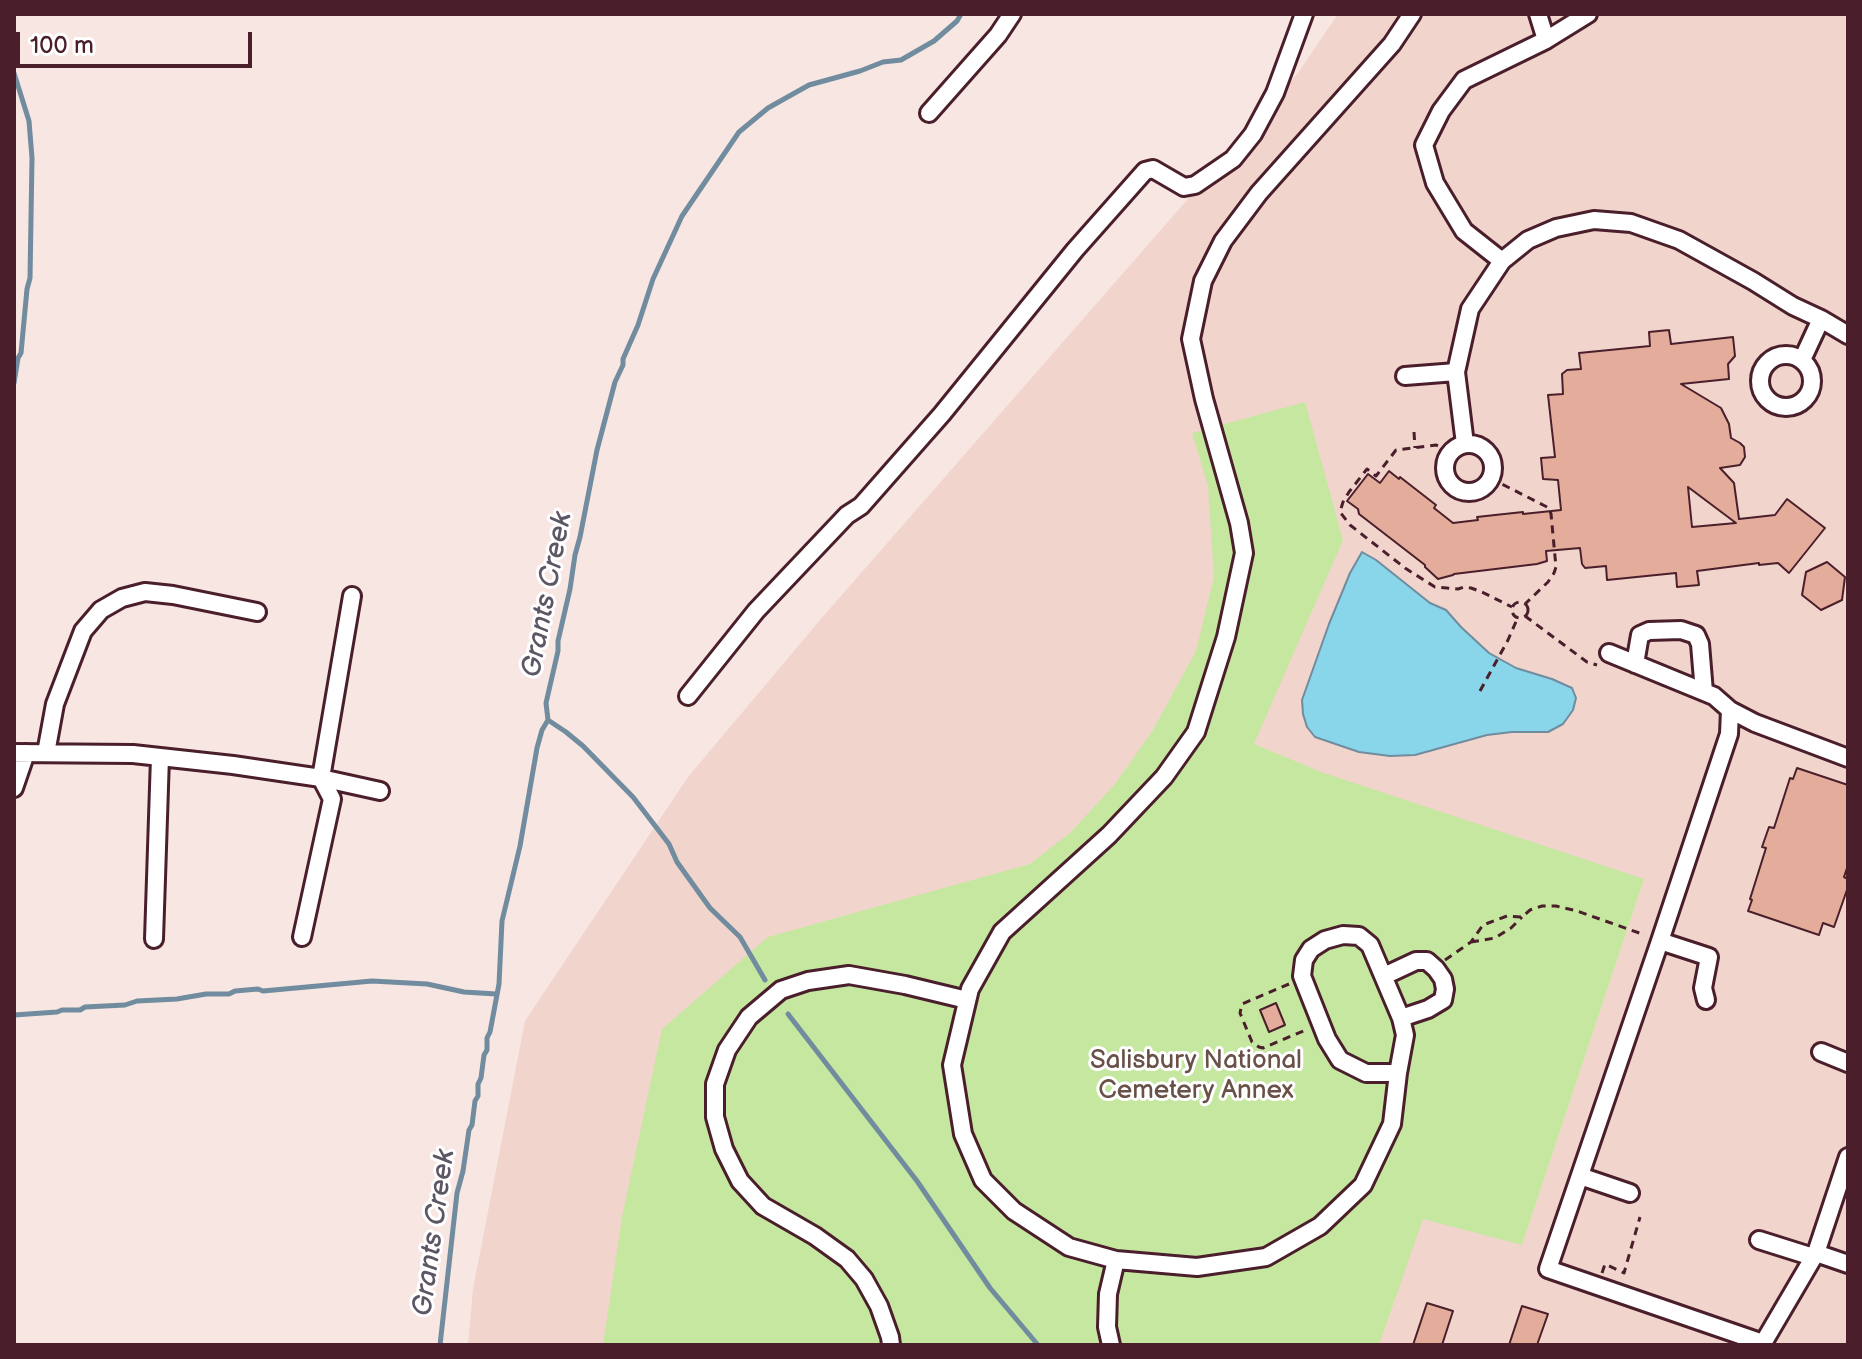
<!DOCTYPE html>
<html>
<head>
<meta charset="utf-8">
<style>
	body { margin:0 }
	#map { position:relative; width:1862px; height:1359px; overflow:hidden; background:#f7e6e1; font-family:"Balsamiq Sans",sans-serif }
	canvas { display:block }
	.frame { position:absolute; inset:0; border:16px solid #4a1f2b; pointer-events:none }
	.scale { position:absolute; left:16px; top:32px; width:236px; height:36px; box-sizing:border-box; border:4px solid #4a1f2b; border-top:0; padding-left:10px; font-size:24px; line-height:28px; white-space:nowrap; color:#4a1f2b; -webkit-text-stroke:6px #fff; paint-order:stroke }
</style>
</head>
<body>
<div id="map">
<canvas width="1862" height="1359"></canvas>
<div class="frame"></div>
<div class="scale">100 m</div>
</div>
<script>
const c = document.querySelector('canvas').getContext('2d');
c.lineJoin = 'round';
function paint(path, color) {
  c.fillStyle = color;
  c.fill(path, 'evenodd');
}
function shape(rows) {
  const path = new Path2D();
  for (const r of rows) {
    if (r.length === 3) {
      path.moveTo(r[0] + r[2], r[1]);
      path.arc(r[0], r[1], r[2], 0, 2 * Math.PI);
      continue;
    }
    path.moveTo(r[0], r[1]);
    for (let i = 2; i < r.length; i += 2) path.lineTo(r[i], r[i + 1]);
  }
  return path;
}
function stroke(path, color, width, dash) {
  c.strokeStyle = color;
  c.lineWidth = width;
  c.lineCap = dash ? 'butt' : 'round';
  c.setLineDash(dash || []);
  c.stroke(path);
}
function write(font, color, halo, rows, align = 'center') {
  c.font = font + ' "Balsamiq Sans",sans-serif';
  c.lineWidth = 6;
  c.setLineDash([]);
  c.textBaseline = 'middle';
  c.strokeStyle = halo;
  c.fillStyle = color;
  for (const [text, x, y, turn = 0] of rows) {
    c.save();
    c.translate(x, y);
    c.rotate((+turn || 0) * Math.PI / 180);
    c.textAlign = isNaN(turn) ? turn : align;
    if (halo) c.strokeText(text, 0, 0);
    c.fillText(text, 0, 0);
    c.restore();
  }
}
const built = shape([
	[1338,14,1848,14,1848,1345,468,1345,473,1289,525,1021,688,777,820,620,1298,73]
]);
const green = shape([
	[1305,402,1343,540,1254,744,1321,772,1644,879,1522,1245,1423,1219,1379,1345,603,1345,622,1217,662,1029,768,937,1030,864,1070,833,1115,784,1153,730,1196,651,1214,577,1208,486,1192,433]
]);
const water = shape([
	[1362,552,1376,560,1430,603,1446,610,1461,627,1489,653,1516,668,1552,679,1572,688,1576,698,1573,710,1563,724,1548,732,1512,732,1487,735,1415,755,1390,756,1359,752,1315,737,1307,727,1303,714,1302,700,1329,624,1350,573,1362,552]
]);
const stream = shape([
	[14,73,29,121,32,158,30,278,27,289,21,353,18,358,14,383],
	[548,720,566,732,583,746,633,797,669,844,677,862,710,908,740,937,765,980],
	[788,1014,917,1181,990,1288,1038,1345],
	[14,1015,57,1012,62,1010,80,1010,85,1007,125,1005,137,1001,177,999,206,994,229,994,235,991,258,989,263,991,372,981,427,984,464,992,496,994],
	[440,1345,457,1193,463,1171,469,1130,472,1125,475,1101,478,1096,478,1084,481,1078,484,1055,487,1050,487,1038,490,1032,499,984,502,921,520,846,537,748,542,730,548,720,546,703,558,651,558,641,570,589,575,555,580,537,597,450,615,382,623,365,623,359,638,325,653,279,682,216,739,132,768,108,809,85,860,71,883,62,901,60,934,41,957,21,961,14]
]);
const building = shape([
	[1669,330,1671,344,1733,337,1735,356,1728,364,1729,379,1681,384,1721,408,1729,424,1731,438,1740,443,1744,447,1745,457,1740,465,1720,468,1734,483,1739,519,1775,515,1787,499,1825,528,1789,573,1778,563,1759,565,1759,563,1697,571,1699,585,1677,587,1676,573,1607,580,1606,566,1585,568,1582,564,1580,548,1546,551,1547,561,1537,564,1454,574,1453,575,1438,579,1425,567,1425,565,1359,514,1358,509,1347,501,1368,474,1380,483,1389,471,1399,479,1400,477,1436,505,1434,508,1453,523,1478,520,1477,517,1495,515,1523,512,1523,514,1561,510,1558,480,1543,479,1541,458,1555,457,1548,395,1563,394,1562,374,1567,370,1581,369,1579,353,1650,346,1649,332,1669,330],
	[1688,487,1736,523,1692,527,1688,487],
	[1827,562,1845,577,1842,600,1821,610,1802,595,1806,572,1827,562],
	[1797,768,1848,785,1848,865,1844,877,1848,879,1848,887,1834,927,1823,923,1819,935,1748,911,1752,900,1750,899,1766,848,1762,847,1769,827,1774,828,1790,778,1793,779,1797,768],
	[1276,1003,1285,1025,1269,1032,1260,1010,1276,1003],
	[1427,1303,1453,1311,1442,1345,1413,1345,1427,1303],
	[1522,1306,1548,1314,1537,1345,1509,1345,1522,1306]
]);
const path = shape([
	[1414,432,1415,448],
	[1451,451,1436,445,1396,450,1376,476,1367,469,1349,492,1343,502,1340,512,1350,525,1405,568,1435,587,1458,589,1464,587,1471,588,1482,592,1512,607],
	[1490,478,1549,508,1551,514,1556,567,1554,573,1548,582,1525,604],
	[1520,610,8],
	[1525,616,1587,662,1597,665],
	[1480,691,1508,640,1518,617],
	[1471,942,1495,938,1511,928,1522,917],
	[1445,960,1471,942,1483,925,1507,916,1522,917,1530,910,1542,906,1556,906,1577,911,1645,935],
	[1289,984,1242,1004,1240,1013,1252,1042,1259,1047,1263,1048,1308,1029],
	[1602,1273,1605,1264,1624,1273,1640,1217]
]);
const minor = shape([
	[1538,14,1546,40],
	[929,113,998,35,1012,14],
	[1502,261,1528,240,1556,228,1594,220,1631,223,1679,240,1753,281,1793,306,1821,319,1802,360],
	[1821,319,1848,335],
	[1786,381,26],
	[1405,376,1456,372],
	[1465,444,1456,372,1470,309,1502,261,1464,231,1435,183,1424,145,1441,111,1464,80,1546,40,1588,14],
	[1469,468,24],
	[1609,653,1714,696,1730,710,1729,734,1660,941],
	[1635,664,1640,635,1649,631,1681,630,1696,635,1700,644,1704,692],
	[688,696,756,611,847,515,861,506,942,414,1075,250,1145,171,1153,169,1184,187,1195,185,1233,159,1253,134,1275,93,1304,14],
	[1730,710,1755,723,1848,758],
	[14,753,133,754,233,765,321,778,380,791],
	[46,753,55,704,83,631,101,610,122,598,145,592,173,595,257,612],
	[14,788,26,753],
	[302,937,332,799,321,778,352,596],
	[154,939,160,757],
	[1384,976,1416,961,1427,961,1436,969,1443,979,1445,989,1443,1000,1428,1009,1401,1018],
	[1706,1000,1703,988,1709,957,1660,941,1548,1269,1763,1343],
	[1821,1052,1848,1063],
	[1398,1073,1366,1073,1340,1060,1327,1039,1302,976,1304,960,1311,949,1325,940,1343,935,1359,936,1370,945,1401,1018,1405,1035,1398,1073,1392,1124,1363,1185,1320,1226,1266,1257,1197,1267,1116,1260,1069,1247,1014,1211,983,1180,963,1134,952,1065,970,989,1002,932,1109,835,1164,777,1196,732,1226,637,1244,553,1239,523,1204,399,1191,339,1203,281,1223,241,1259,193,1392,44,1412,14],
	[1580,1176,1630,1193],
	[1759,1240,1813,1257],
	[1816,1253,1848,1264],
	[891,1345,890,1337,879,1306,864,1279,847,1259,815,1236,763,1206,740,1181,724,1149,715,1117,715,1084,727,1050,749,1017,781,990,808,981,849,975,905,985,967,1000],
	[1111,1345,1107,1327,1108,1294,1116,1260],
	[1762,1345,1816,1253,1848,1157]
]);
const parkNames = [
	["Salisbury National",1196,1061],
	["Cemetery Annex",1196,1091]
];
const waterNames = [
	["Grants Creek",548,595,-79],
	["Grants Creek",435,1233,-82]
];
paint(built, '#f1d5cc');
paint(green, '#c6e7a0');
paint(water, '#89d5ea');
stroke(water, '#708c9e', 2);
stroke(stream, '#708c9e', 5);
paint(building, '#e3ac9b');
stroke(building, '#4a1f2b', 2);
stroke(minor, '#4a1f2b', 22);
stroke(path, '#4a1f2b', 3, [8, 6]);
stroke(minor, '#fff', 16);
write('26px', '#695148', '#fff', parkNames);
write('italic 28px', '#5d5664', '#fff', waterNames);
</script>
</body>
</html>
